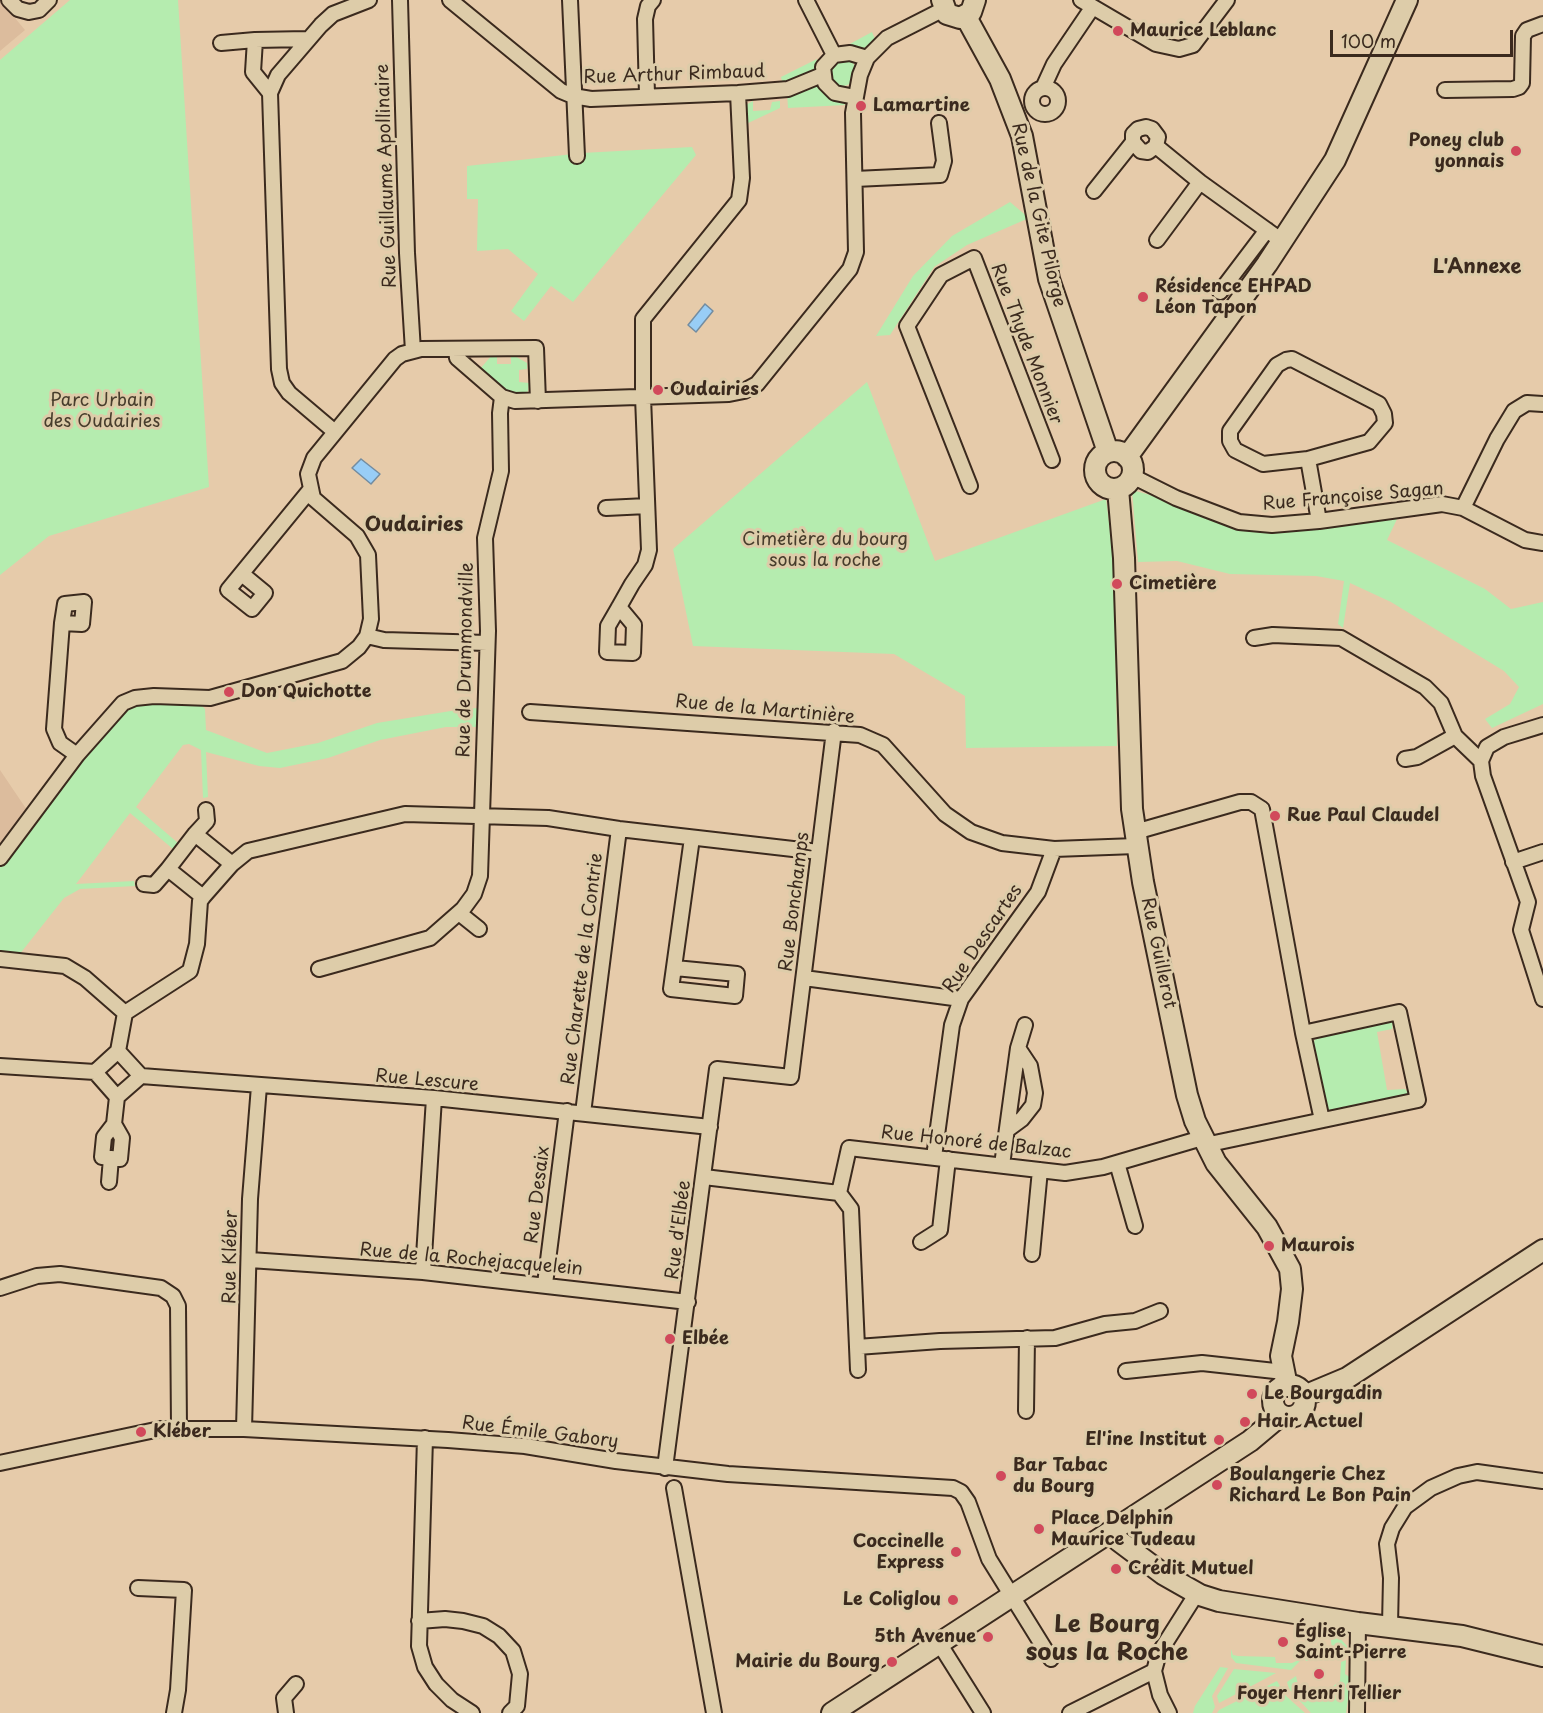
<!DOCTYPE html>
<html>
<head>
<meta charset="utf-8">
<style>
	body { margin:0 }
	#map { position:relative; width:1543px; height:1713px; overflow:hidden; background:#e6cbaa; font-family:"Playpen Sans",sans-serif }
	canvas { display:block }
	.scale { position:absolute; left:1330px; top:30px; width:183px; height:27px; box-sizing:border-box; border:3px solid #3b2a1e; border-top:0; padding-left:8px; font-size:18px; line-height:21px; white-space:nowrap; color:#3b2a1e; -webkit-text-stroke:4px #ddcca9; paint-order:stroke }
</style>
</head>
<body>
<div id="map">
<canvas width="1543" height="1713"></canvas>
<div class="scale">100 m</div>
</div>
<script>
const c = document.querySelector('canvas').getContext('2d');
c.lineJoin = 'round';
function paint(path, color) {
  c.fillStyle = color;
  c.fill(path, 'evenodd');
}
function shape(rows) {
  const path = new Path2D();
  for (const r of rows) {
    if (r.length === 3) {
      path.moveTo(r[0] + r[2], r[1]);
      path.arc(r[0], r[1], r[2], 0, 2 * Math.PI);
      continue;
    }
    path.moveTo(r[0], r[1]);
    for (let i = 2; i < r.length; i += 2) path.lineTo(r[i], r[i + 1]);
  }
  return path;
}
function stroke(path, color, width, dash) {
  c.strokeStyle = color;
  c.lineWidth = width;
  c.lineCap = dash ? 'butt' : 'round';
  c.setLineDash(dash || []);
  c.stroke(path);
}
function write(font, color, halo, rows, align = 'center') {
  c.font = font + ' "Playpen Sans",sans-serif';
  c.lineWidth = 6;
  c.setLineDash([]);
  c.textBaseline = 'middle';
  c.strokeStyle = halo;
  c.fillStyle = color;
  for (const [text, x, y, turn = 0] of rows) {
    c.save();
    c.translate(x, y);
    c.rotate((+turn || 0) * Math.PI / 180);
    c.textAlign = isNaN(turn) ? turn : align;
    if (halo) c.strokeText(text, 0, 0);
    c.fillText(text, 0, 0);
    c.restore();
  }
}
const built = shape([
	[0,0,25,30,0,51],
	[0,770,29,813,0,850]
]);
const green = shape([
	[70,0,178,0,209,487,49,536,0,575,0,60],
	[872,32,875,39,863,49,848,45],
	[842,72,14],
	[817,59,815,70,807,77,783,84,781,77],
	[820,84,839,98,845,105,788,108,787,93],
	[753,101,753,111,770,110,772,102,780,101,780,108,746,124,744,106],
	[692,147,696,155,573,302,551,286,524,321,511,311,538,274,508,249,477,251,478,199,467,199,467,166,582,153],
	[1010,202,1029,218,967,245,934,267,890,335,876,336,913,276,952,236],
	[511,354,527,363,527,369,519,370,519,382,529,383,528,391,523,395,510,395,480,369,492,355,497,355,497,364,511,364],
	[867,382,935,561,1106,499,1114,562,1117,746,966,748,965,696,894,654,693,646,673,549],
	[1132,490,1168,500,1235,525,1397,514,1398,517,1387,540,1485,589,1511,609,1543,602,1543,704,1492,728,1485,719,1510,704,1519,687,1504,671,1391,602,1350,583,1343,628,1338,624,1344,581,1316,576,1230,574,1177,561,1138,562],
	[160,703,200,704,205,709,206,730,267,753,318,743,377,723,463,709,479,708,479,727,446,727,380,740,328,758,280,768,259,766,206,752,208,797,203,798,201,750,189,744,183,745,136,807,178,843,173,849,130,813,76,884,134,881,135,886,80,889,64,898,19,955,0,953,0,865,119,714,135,706],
	[1389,1020,1393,1022,1392,1029,1377,1032,1387,1090,1405,1089,1409,1094,1405,1099,1347,1110,1330,1111,1325,1104,1313,1045,1316,1036],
	[1330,1633,1338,1636,1347,1646,1347,1651,1306,1661,1304,1657,1310,1651,1332,1649],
	[1231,1649,1233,1655,1238,1656,1275,1657,1276,1663,1292,1663,1303,1658,1291,1670,1236,1663,1231,1657],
	[1346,1660,1345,1674,1351,1678,1346,1713,1311,1713,1289,1689,1287,1682,1296,1676,1299,1689,1304,1693,1324,1693,1340,1681,1341,1662],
	[1220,1667,1228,1668,1212,1696,1215,1707,1212,1713,1193,1713,1195,1706],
	[1234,1669,1276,1673,1219,1703,1217,1696],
	[1277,1681,1286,1696,1305,1713,1217,1713,1219,1710]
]);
const water = shape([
	[705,304,713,311,696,332,688,325,705,304],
	[361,459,380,474,371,484,352,468,361,459]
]);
const street = shape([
	[9,0,18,9,29,12,39,10,49,0],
	[400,0,407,253,413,351],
	[450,0,561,91,573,96,591,99,738,93,788,89,822,75],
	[570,0,577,156],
	[806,0,834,55],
	[1081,0,1156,44,1179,49,1193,45,1227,0],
	[221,43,255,40],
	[1043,88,1054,64,1092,8],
	[1045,101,13],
	[1445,90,1513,89,1519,87,1522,83,1523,36,1527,30,1543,24],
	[270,93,253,72,255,40,307,39],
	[647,95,645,19,648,6,653,0],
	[855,97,835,93,825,83,823,67,834,55,850,53,867,58],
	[1156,146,1148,152,1141,151,1133,142,1133,134,1138,129,1146,127,1152,129,1158,137,1156,146,1200,182,1282,241],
	[855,179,940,175,944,161,939,123],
	[1094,191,1133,142],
	[1157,240,1200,182],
	[1220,292,1267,230],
	[456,350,457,358,502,397,515,401,729,394,744,391,757,384,850,269,856,252,853,113,860,75,867,58,887,38,944,9],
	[335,432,289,393,282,383,279,369,270,93,278,75,321,25,333,14,369,0],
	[1308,459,1263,464,1235,450,1230,441,1230,431,1277,365,1286,360,1292,359,1379,404,1384,414,1385,423,1369,442,1308,459,1319,521],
	[1132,476,1176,498,1239,522,1272,525,1319,521,1442,504,1463,508,1525,540,1543,543],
	[970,486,907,326,941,275,974,258,1052,460],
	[606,508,647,506],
	[1463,508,1497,439,1514,411,1527,403,1543,404],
	[242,574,265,593,252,609,228,590,310,490],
	[619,607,634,625,633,653,607,652,608,626,619,607,632,584,645,565,649,550,643,397,643,319,739,200,742,178,738,93],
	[62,623,82,624,84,602,65,604,62,623,54,729,60,743,77,755],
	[367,636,384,640,487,643],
	[1254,638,1273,635,1341,638,1425,687,1441,703,1455,736,1481,761],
	[530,712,860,735,883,745,945,814,971,832,1002,843,1054,849,1136,846],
	[1405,759,1417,757,1455,736],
	[1481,761,1483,776,1528,902,1521,930,1543,999],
	[1481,761,1487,747,1504,737,1543,725],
	[1135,832,1240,802,1251,802,1262,809,1303,1033],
	[195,834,207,821,206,810],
	[0,858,77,755,123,703,135,698,154,696,210,698,342,661,359,647,367,636,371,619,368,555,357,536,313,498,308,474,314,458,395,359,402,354,421,349,536,348,538,401],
	[1513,862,1543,852],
	[232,864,195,834,168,869,203,897,232,864,248,851,405,814,548,818,619,829,819,852],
	[144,884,154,885,168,869],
	[459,913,479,929],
	[0,959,65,966,85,978,125,1013,190,971,197,944,200,901,203,897],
	[675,968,737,974,735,996,671,989,692,838],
	[319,969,430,938,463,909,474,894,480,876,488,631,485,538,501,471,500,413,502,397],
	[804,978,961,999],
	[118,1051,141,1076,117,1097,95,1072,118,1051],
	[118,1051,125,1013],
	[0,1066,95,1072],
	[141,1076,434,1098,710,1127],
	[583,1113,619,829],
	[114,1124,122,1138,120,1159,102,1157,104,1137,114,1124,117,1097],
	[1007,1130,1022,1119,1033,1105,1035,1093,1030,1066,1018,1048],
	[1205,1145,1418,1100,1399,1012,1303,1033,1322,1120],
	[934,1157,952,1025,961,999,1038,892,1054,849],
	[1117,1163,1135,1226],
	[1002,1165,1018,1048,1025,1025],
	[704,1177,839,1193,849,1148,1065,1173,1103,1167,1202,1138],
	[109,1182,111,1158],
	[839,1193,851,1209,858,1370],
	[921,1242,940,1230,948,1159],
	[1032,1254,1040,1170],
	[250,1260,423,1272,688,1302],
	[423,1272,434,1098],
	[545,1284,567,1111],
	[0,1288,37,1276,60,1274,161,1288,173,1296,178,1306,179,1428],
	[857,1347,940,1341,1055,1338,1105,1324,1135,1321,1160,1311],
	[1126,1371,1202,1363,1284,1372],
	[1026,1411,1027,1338],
	[244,1429,250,1199,259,1086],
	[425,1438,419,1646,425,1667,436,1684,452,1700,472,1713],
	[0,1463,160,1429,244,1429,448,1440,525,1446,616,1461,728,1474,953,1488,961,1492,968,1502,989,1559,1051,1659],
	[665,1468,717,1069,791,1077,834,731],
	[674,1488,714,1713],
	[138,1588,184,1590,178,1690,174,1713],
	[419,1621,445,1619,463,1621,483,1626,499,1636,513,1651,520,1674,517,1706,510,1713],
	[1390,1625,1391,1578,1387,1544,1392,1528,1405,1507,1431,1488,1458,1476,1477,1472,1543,1481],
	[939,1643,983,1713],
	[286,1713,284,1698,296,1684],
	[1070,1713,1154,1671],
	[1169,1713,1160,1695,1154,1671,1159,1653,1197,1593],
	[1357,1713,1358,1623]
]);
const secondary = shape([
	[942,0,947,14,960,18,971,12,975,0],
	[966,17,1000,79,1022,136,1049,279,1108,452],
	[1114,470,19],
	[1127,457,1267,264,1335,160,1407,0],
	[1118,489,1124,558,1132,809,1143,882,1187,1095,1195,1121,1216,1163,1267,1227,1290,1269,1292,1289,1288,1322,1281,1356,1287,1386],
	[1289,1401,16],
	[1304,1396,1347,1378,1543,1250],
	[1111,1532,1119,1541,1163,1574,1200,1595,1219,1601,1358,1623,1462,1636,1543,1656],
	[832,1713,1250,1441,1281,1415]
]);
const markers = [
	[1118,31,6,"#d1495b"],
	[861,106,6,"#d1495b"],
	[1516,151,6,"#d1495b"],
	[1143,297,6,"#d1495b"],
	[658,390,6,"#d1495b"],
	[1117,584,6,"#d1495b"],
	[229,692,6,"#d1495b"],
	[1275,816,6,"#d1495b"],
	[1269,1246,6,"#d1495b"],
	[670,1339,6,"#d1495b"],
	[1252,1394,6,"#d1495b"],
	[1245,1422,6,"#d1495b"],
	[141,1432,6,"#d1495b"],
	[1219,1440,6,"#d1495b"],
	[1001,1476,6,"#d1495b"],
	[1217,1485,6,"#d1495b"],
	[1039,1529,6,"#d1495b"],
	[956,1552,6,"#d1495b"],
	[1116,1569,6,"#d1495b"],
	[953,1600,6,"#d1495b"],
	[988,1637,6,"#d1495b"],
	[1283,1642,6,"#d1495b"],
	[892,1662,6,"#d1495b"],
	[1319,1674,6,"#d1495b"]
];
const poiNames = [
	["Maurice Leblanc",1130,31],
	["Lamartine",873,106],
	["Poney club",1504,141,"right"],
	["yonnais",1504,162,"right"],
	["Résidence EHPAD",1155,287],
	["Léon Tapon",1155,308],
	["Oudairies",670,390],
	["Cimetière",1129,584],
	["Don Quichotte",241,692],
	["Rue Paul Claudel",1287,816],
	["Maurois",1281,1246],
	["Elbée",682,1339],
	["Le Bourgadin",1264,1394],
	["Hair Actuel",1257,1422],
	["Kléber",153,1432],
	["El'ine Institut",1207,1440,"right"],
	["Bar Tabac",1013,1466],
	["du Bourg",1013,1487],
	["Boulangerie Chez",1229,1475],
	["Richard Le Bon Pain",1229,1496],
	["Place Delphin",1051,1519],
	["Maurice Tudeau",1051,1540],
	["Coccinelle",944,1542,"right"],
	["Express",944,1563,"right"],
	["Crédit Mutuel",1128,1569],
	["Le Coliglou",941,1600,"right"],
	["Église",1295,1632],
	["Saint-Pierre",1295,1653],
	["5th Avenue",976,1637,"right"],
	["Mairie du Bourg",880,1662,"right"],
	["Foyer Henri Tellier",1319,1694,"center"]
];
const streetNames = [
	["Rue Arthur Rimbaud",674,75,-2],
	["Rue Guillaume Apollinaire",387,176,-92],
	["Rue de la Gite Pilorge",1038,215,77],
	["Rue Thyde Monnier",1026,344,69],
	["Rue Françoise Sagan",1353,497,-5],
	["Rue de Drummondville",466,660,-89],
	["Rue de la Martinière",765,710,5],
	["Rue Bonchamps",795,902,-83],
	["Rue Descartes",983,939,-56],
	["Rue Guillerot",1158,953,78],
	["Rue Charette de la Contrie",583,969,-83],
	["Rue Lescure",427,1081,5],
	["Rue Honoré de Balzac",976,1143,6],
	["Rue Desaix",538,1195,-83],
	["Rue d'Elbée",679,1230,-83],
	["Rue Kléber",231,1257,-89],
	["Rue de la Rochejacquelein",471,1260,5],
	["Rue Émile Gabory",540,1433,7]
];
const parkNames = [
	["Parc Urbain",102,401],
	["des Oudairies",102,422],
	["Cimetière du bourg",825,540],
	["sous la roche",825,561]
];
const neighbourhoodNames = [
	["L'Annexe",1477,267],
	["Oudairies",414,525]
];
const districtNames = [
	["Le Bourg",1107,1625],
	["sous la Roche",1107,1653]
];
paint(built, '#dcbc9d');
paint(green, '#b5ecaf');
paint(water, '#98cdf6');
stroke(water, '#738ca0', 1.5);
stroke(street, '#3b2a1e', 18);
stroke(secondary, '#3b2a1e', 24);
stroke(street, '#ddcca9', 14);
stroke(secondary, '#ddcca9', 20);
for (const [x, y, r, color] of markers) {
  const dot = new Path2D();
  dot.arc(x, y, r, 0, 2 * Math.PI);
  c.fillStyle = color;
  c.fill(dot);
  stroke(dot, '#ddcca9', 2);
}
write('bold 18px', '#3b2a1e', '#ddcca9', poiNames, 'left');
write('18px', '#3b2a1e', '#ddcca9', streetNames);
write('18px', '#473d2c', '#ddcca9', parkNames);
write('bold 20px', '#3b2a1e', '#ddcca9', neighbourhoodNames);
write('bold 24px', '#3b2a1e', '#ddcca9', districtNames);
</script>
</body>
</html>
